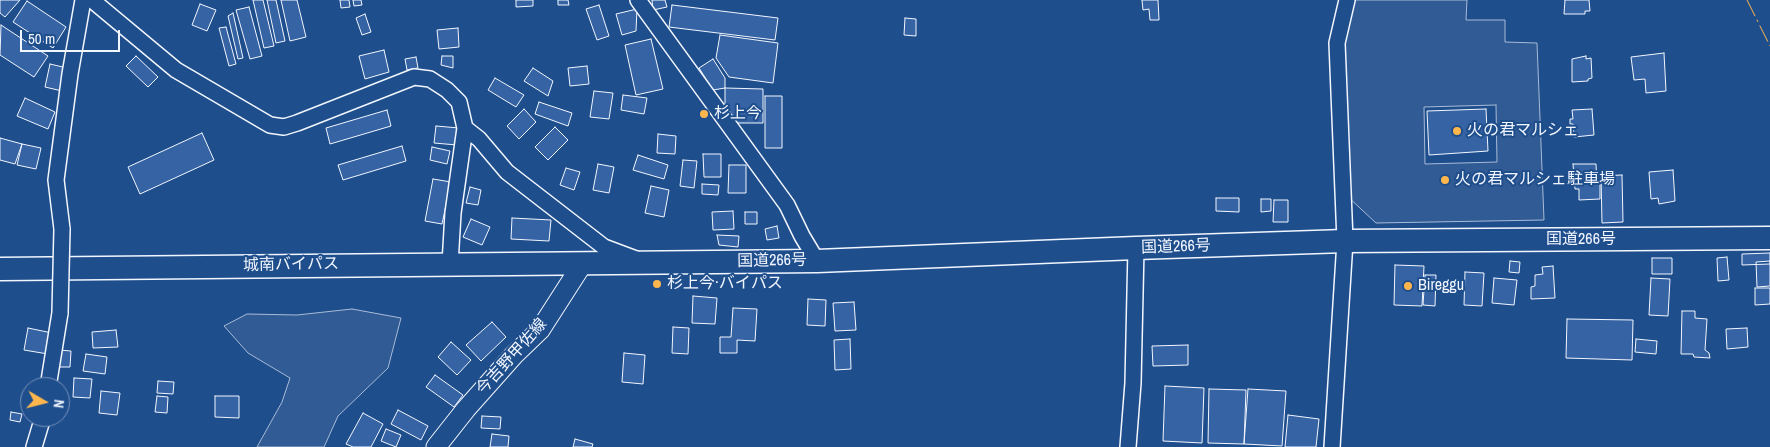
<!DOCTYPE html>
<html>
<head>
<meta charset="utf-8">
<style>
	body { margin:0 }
	#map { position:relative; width:1770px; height:447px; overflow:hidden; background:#1f4e8c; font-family:"Archivo Narrow",sans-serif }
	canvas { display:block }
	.north { position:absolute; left:20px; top:377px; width:50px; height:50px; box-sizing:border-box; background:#1f4e8c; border:1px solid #7391ba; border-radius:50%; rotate:98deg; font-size:14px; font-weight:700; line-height:20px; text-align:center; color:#f2f6ff }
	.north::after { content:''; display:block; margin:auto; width:18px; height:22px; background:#ffb74d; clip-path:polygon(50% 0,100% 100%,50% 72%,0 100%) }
	.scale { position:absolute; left:20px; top:30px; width:100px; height:22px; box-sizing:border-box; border:2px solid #f2f6ff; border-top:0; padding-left:6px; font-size:15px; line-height:18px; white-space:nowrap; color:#f2f6ff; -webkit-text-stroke:4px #1f4e8c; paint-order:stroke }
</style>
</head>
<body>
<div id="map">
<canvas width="1770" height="447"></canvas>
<div class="north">N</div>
<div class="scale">50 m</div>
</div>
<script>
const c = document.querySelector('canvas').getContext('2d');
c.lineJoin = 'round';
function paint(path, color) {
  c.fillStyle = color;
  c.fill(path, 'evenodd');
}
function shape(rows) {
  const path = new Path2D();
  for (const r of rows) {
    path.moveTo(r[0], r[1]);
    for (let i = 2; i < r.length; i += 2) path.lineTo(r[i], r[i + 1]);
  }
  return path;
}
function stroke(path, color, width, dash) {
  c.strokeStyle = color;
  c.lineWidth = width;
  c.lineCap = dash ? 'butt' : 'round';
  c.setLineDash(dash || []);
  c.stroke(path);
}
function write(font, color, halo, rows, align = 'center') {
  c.font = font + ' "Archivo Narrow","Noto Sans JP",sans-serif';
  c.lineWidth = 4;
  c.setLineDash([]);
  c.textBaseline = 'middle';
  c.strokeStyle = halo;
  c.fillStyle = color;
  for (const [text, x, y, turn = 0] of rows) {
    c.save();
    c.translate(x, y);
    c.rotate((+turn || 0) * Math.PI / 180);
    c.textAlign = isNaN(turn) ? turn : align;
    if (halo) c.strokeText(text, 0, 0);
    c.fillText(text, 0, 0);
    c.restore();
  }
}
const built = shape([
	[1354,0,1467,0,1466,20,1505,20,1505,42,1537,43,1544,220,1376,223,1347,196,1341,50,1354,0],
	[1496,105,1497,162,1425,164,1424,107,1496,105],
	[352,309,401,318,388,368,338,416,324,447,257,447,282,402,290,378,248,353,224,326,247,314,297,315,352,309]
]);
const building = shape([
	[0,0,20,0,5,17,0,13,0,0],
	[253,0,263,0,274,46,264,48,253,0],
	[267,0,276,0,285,41,276,43,267,0],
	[281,0,297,0,306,37,290,41,281,0],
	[340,0,349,0,350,7,341,8,340,0],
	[353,0,361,0,362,5,354,6,353,0],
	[516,0,533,0,533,6,516,7,516,0],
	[558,0,568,0,569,5,558,5,558,0],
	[652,0,665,0,667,7,653,10,652,0],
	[1142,0,1158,0,1159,20,1150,20,1149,9,1143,10,1142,0],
	[1565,0,1589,0,1590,11,1585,11,1585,14,1564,14,1565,0],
	[27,1,66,27,53,48,13,22,27,1],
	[200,4,216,10,207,31,192,25,200,4],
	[599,5,609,36,597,40,586,9,599,5],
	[672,5,778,18,775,40,669,27,672,5],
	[249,7,262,56,250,59,236,10,249,7],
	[637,9,636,31,622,35,616,14,637,9],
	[233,13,243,58,238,59,228,16,233,13],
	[365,14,371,32,362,35,356,18,365,14],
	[905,18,916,19,916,36,904,35,905,18],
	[1,25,48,56,34,77,0,55,1,25],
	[226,27,236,64,229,66,219,28,226,27],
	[458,28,459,47,439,49,437,30,458,28],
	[720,35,778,43,773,83,729,77,716,58,720,35],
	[651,39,663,89,636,95,625,45,651,39],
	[384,50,389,72,365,79,359,56,384,50],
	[1664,53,1666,91,1646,93,1645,79,1634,80,1631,57,1664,53],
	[136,56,158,77,148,87,126,66,136,56],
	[442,56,453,56,453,68,441,65,442,56],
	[1586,56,1586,59,1591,58,1592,78,1588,79,1588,81,1572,82,1572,59,1586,56],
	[416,57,418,68,407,70,405,59,416,57],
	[713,59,725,78,725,88,713,90,699,68,713,59],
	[50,64,67,68,62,91,45,87,50,64],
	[587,66,589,84,570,86,568,68,587,66],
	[533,68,553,81,548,96,524,81,533,68],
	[495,78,524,95,516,107,488,90,495,78],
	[725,88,763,89,763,123,734,123,725,107,725,88],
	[594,91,613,93,609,119,590,117,594,91],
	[623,95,647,98,644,114,621,110,623,95],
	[765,96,782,96,782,148,765,148,765,96],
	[25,98,55,112,48,129,17,116,25,98],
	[539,102,572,113,568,126,535,114,539,102],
	[524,109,536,122,519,139,507,126,524,109],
	[1486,109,1488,151,1429,155,1427,111,1486,109],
	[1592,109,1594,135,1574,137,1573,124,1570,124,1570,119,1573,119,1572,110,1592,109],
	[387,110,391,126,330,144,326,128,387,110],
	[436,126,459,128,457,145,434,143,436,126],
	[555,127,568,140,548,160,535,147,555,127],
	[202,133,214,160,140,194,128,167,202,133],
	[658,134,676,136,675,154,657,153,658,134],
	[0,138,22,144,15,164,0,160,0,138],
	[22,144,41,148,36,169,17,165,22,144],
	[402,146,406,161,343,180,338,165,402,146],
	[432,147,450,151,447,164,430,160,432,147],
	[703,154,721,154,721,177,704,177,703,154],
	[638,155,668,165,664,179,633,170,638,155],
	[683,160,697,161,694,188,680,186,683,160],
	[598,164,614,167,609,193,593,190,598,164],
	[1573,164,1596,164,1597,183,1600,183,1600,199,1579,200,1579,189,1575,189,1573,164],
	[729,165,746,165,746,193,728,193,729,165],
	[566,168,580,172,574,190,560,185,566,168],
	[1673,170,1675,201,1659,204,1658,198,1651,199,1649,172,1673,170],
	[1622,175,1623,222,1602,223,1601,176,1622,175],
	[433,179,451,182,442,224,425,221,433,179],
	[702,184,719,185,718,195,702,194,702,184],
	[651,186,669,190,664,217,645,213,651,186],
	[470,187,481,190,478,205,466,203,470,187],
	[1216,198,1239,198,1239,212,1216,211,1216,198],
	[1261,199,1271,199,1271,211,1261,212,1261,199],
	[1274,200,1288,200,1288,222,1273,222,1274,200],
	[733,211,734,229,713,230,712,212,733,211],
	[745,212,757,212,757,224,745,224,745,212],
	[512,218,551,220,549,241,511,239,512,218],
	[471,219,490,227,482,245,463,237,471,219],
	[777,226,779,238,767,240,765,229,777,226],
	[717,235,739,236,738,247,719,245,717,235],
	[1770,253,1770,264,1742,265,1742,254,1770,253],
	[1727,257,1729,280,1718,281,1717,258,1727,257],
	[1652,258,1672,258,1672,274,1652,274,1652,258],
	[1510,261,1520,262,1519,273,1509,272,1510,261],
	[1770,261,1770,286,1757,287,1756,262,1770,261],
	[1395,265,1424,266,1422,306,1394,305,1395,265],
	[1553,266,1555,298,1531,299,1531,287,1535,286,1535,275,1543,274,1542,267,1553,266],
	[1465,272,1484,273,1482,306,1464,305,1465,272],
	[1425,275,1436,275,1435,306,1423,305,1425,275],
	[1494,278,1517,280,1514,305,1492,303,1494,278],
	[1651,278,1670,279,1668,316,1649,315,1651,278],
	[1755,288,1770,288,1770,304,1755,305,1755,288],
	[693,296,717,298,715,324,692,323,693,296],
	[808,299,826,300,825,326,807,325,808,299],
	[854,302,856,330,835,331,833,303,854,302],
	[733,308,757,309,755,341,737,340,737,353,720,353,720,337,731,337,733,308],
	[1682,311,1695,311,1695,318,1707,319,1705,350,1709,353,1710,358,1694,357,1693,354,1681,354,1682,311],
	[1567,319,1633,320,1632,360,1566,358,1567,319],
	[492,322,506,337,481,361,466,345,492,322],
	[673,327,689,328,688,354,672,353,673,327],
	[28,328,52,333,48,354,24,350,28,328],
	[1747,328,1748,347,1727,349,1726,329,1747,328],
	[116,330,118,347,93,348,92,332,116,330],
	[850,339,851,369,835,370,834,340,850,339],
	[1636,339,1657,341,1656,354,1635,352,1636,339],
	[451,342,471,360,457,375,438,357,451,342],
	[1188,345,1188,365,1153,366,1152,346,1188,345],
	[59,350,71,351,70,367,58,367,59,350],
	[624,353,645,355,643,384,622,382,624,353],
	[86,354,107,357,105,374,83,371,86,354],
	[435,375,463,395,454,407,426,387,435,375],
	[74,378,92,379,90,398,73,397,74,378],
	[158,381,174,382,173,394,157,393,158,381],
	[1165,386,1204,388,1202,443,1163,441,1165,386],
	[1209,389,1246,390,1244,444,1208,443,1209,389],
	[1248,389,1286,391,1282,446,1244,444,1248,389],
	[101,391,120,393,117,415,99,413,101,391],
	[157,396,168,397,167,413,155,412,157,396],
	[215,396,239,396,239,418,215,417,215,396],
	[398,410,428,426,421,440,391,424,398,410],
	[11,412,22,414,20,422,10,420,11,412],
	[363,413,383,424,371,447,353,447,346,444,363,413],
	[1288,415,1319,419,1316,447,1285,447,1288,415],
	[482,416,501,417,500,429,481,428,482,416],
	[386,429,401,435,396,447,381,441,386,429],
	[492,434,509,436,508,447,490,447,492,434],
	[575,439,593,444,592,447,573,447,575,439]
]);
const minor = shape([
	[92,0,176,70,270,125,284,127,297,123,414,77,430,79,447,90,459,102,465,128,453,213,450,264],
	[638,0,787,205,802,236,817,261],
	[465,128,479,139,507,172,604,247,636,259],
	[62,229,56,180,70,74,83,0],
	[48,387,60,313],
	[34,447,43,417],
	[1128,447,1133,383,1136,248],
	[1332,447,1345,241,1337,43,1347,0]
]);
const major = shape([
	[436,447,466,409,514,355,540,330,583,263]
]);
const highway = shape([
	[0,269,817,261,1136,248,1345,241,1770,238]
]);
const minorBridge = shape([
	[60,313,62,229]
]);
const power = shape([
	[1747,0,1770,46]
]);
const markers = [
	[704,114,5,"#ffb74d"],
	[1457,131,5,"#ffb74d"],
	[1445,180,5,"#ffb74d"],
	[657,284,5,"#ffb74d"],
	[1408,286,5,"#ffb74d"]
];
const poiNames = [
	["杉上今",714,114],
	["火の君マルシェ",1467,131],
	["火の君マルシェ駐車場",1455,180],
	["杉上今·バイパス",667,284],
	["Bireggu",1418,286]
];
const streetNames = [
	["国道266号",1581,240],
	["国道266号",1176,247,-2],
	["国道266号",772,261,-1],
	["城南バイパス",291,265,-1],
	["今吉野甲佐線",512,357,-48]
];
paint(built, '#305b95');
stroke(built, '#a8bbd7', 1);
paint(building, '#3563a3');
stroke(building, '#f2f6ff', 1);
stroke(minor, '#f2f6ff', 18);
stroke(major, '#f2f6ff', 21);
stroke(highway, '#f2f6ff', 25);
stroke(minor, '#1f4e8c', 15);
stroke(major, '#1f4e8c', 19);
stroke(highway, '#1f4e8c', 22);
stroke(minorBridge, '#f2f6ff', 18, []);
stroke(minorBridge, '#1f4e8c', 15);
stroke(power, '#ffb74d', 1, [18, 4, 2.5, 4]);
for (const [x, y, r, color] of markers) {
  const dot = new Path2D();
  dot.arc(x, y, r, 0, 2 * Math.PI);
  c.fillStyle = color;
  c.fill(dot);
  stroke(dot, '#1f4e8c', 2);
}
write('16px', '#f2f6ff', '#1f4e8c', poiNames, 'left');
write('16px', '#f2f6ff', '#1f4e8c', streetNames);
</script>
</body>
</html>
